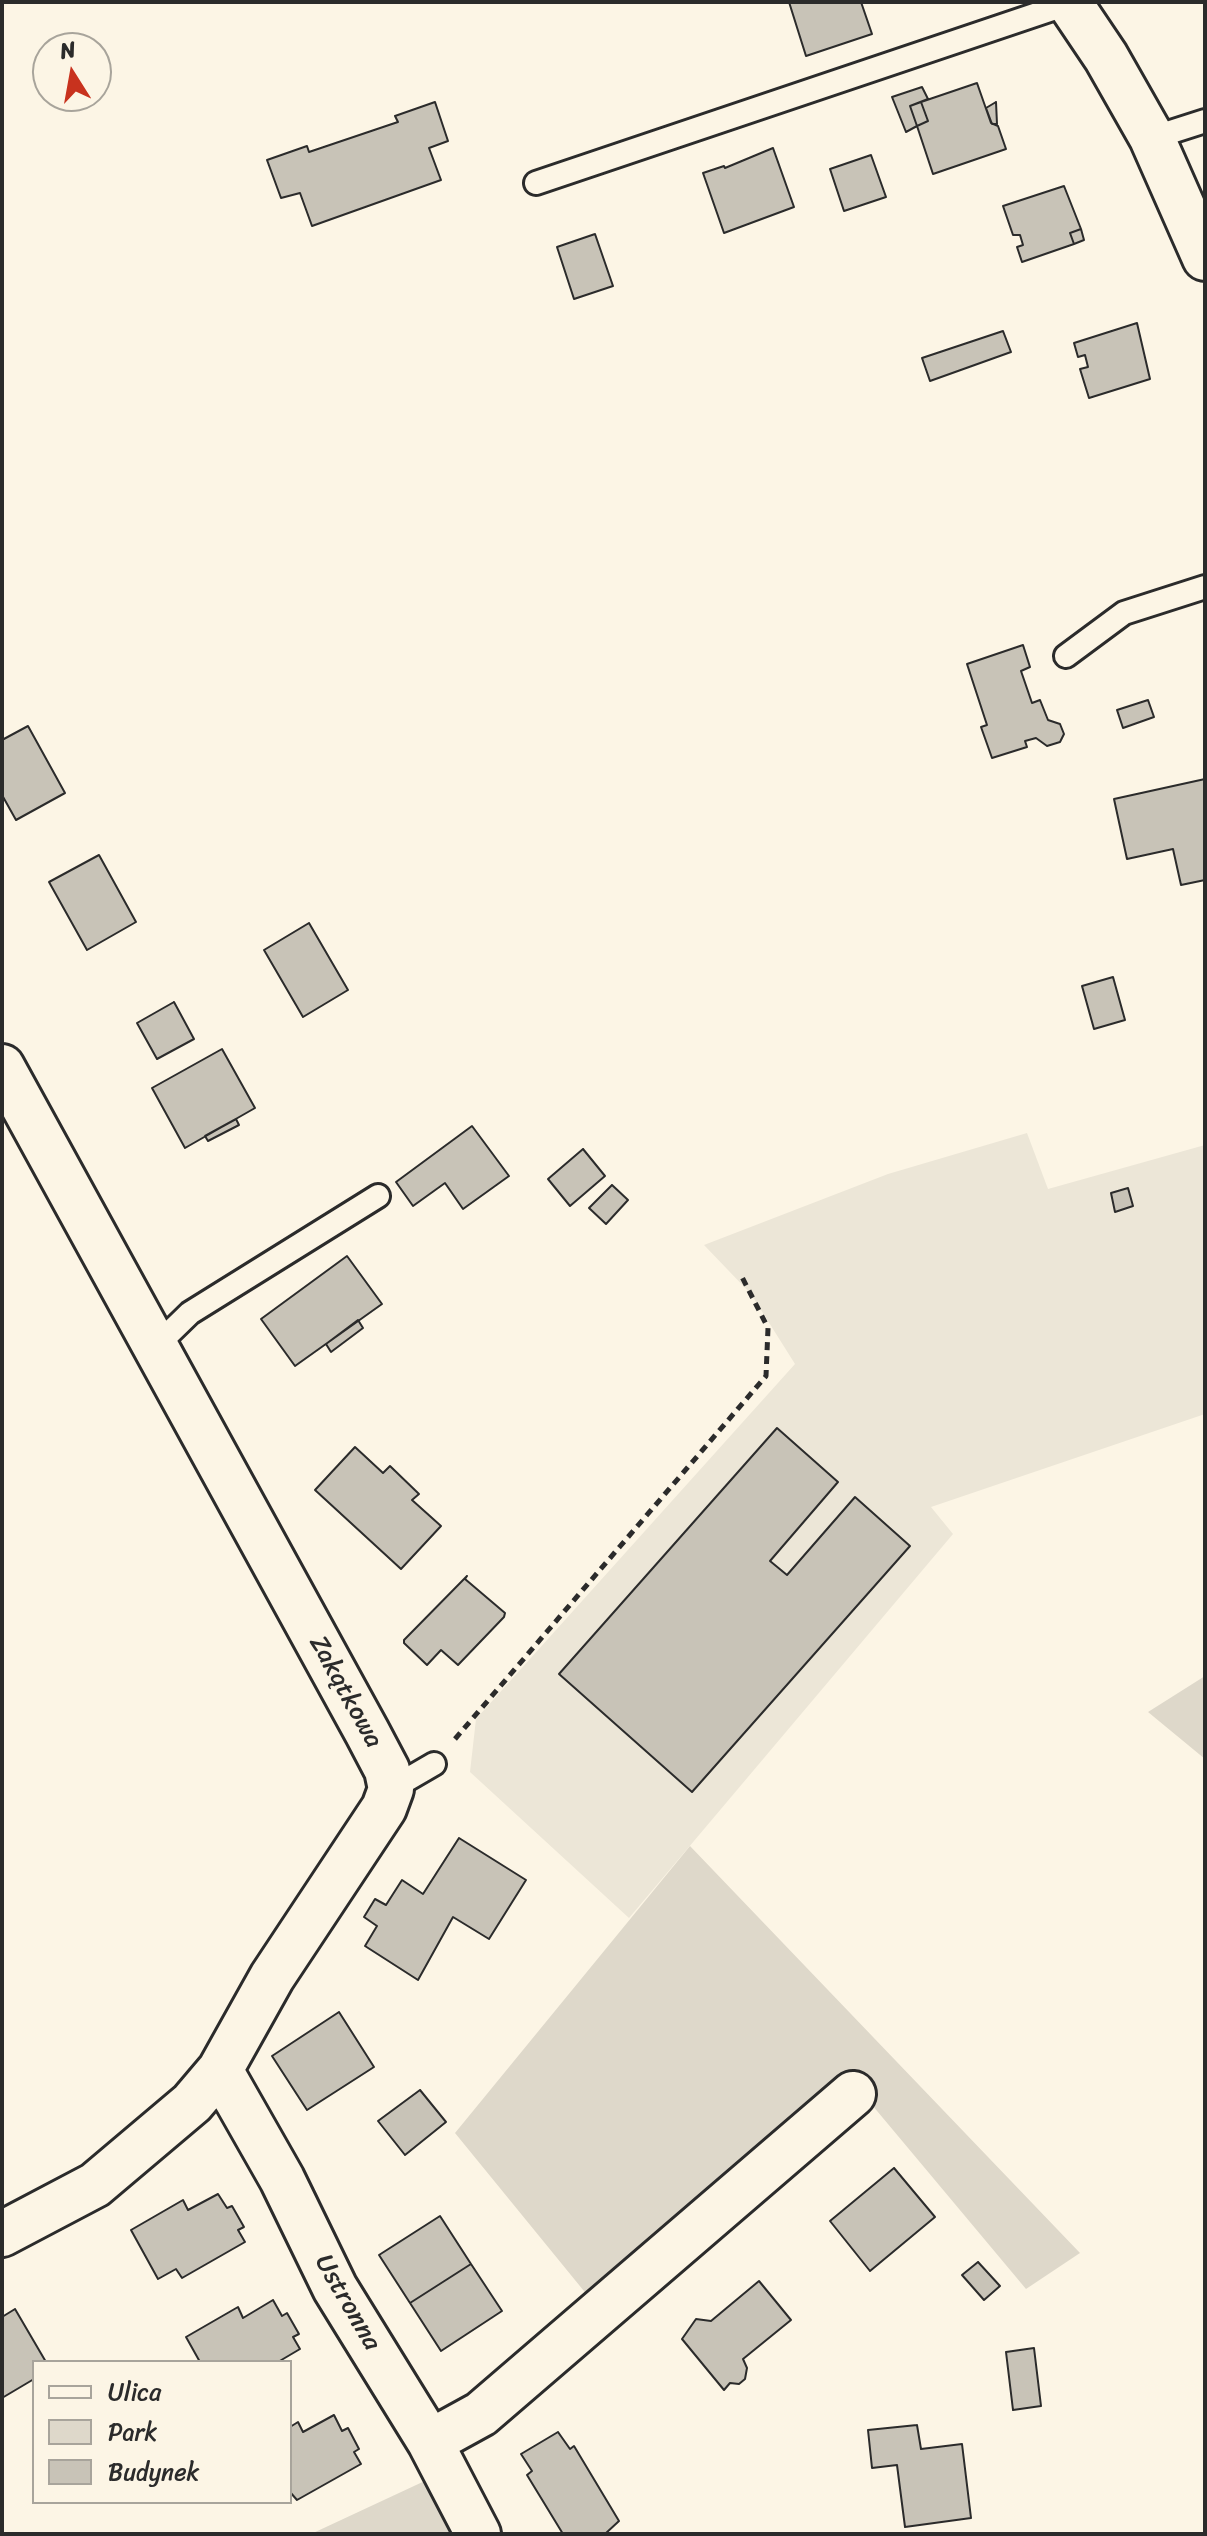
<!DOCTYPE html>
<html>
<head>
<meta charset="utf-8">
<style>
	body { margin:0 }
	#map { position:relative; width:1207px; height:2536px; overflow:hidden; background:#fcf5e5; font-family:Sriracha,sans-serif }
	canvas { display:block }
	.frame { position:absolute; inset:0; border:4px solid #2b2b2b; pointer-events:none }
	.legend { position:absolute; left:32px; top:2360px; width:260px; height:144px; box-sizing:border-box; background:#fcf5e5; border:2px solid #a8a49b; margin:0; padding:10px 14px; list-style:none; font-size:24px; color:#2b2b2b }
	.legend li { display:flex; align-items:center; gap:16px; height:40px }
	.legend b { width:40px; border:2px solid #a8a49b }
	.north { position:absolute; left:32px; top:32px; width:80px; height:80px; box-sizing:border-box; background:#fcf5e5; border:2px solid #a8a49b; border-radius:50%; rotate:349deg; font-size:22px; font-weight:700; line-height:32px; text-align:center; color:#2b2b2b }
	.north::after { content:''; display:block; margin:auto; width:28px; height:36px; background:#c8321e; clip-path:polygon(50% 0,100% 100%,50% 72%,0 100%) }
</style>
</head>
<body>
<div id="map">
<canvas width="1207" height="2536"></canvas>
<div class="frame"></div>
<ul class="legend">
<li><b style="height:10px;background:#fcf5e5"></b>Ulica</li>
<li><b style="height:22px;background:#ded8ca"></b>Park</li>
<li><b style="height:22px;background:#c8c3b7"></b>Budynek</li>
</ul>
<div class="north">N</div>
</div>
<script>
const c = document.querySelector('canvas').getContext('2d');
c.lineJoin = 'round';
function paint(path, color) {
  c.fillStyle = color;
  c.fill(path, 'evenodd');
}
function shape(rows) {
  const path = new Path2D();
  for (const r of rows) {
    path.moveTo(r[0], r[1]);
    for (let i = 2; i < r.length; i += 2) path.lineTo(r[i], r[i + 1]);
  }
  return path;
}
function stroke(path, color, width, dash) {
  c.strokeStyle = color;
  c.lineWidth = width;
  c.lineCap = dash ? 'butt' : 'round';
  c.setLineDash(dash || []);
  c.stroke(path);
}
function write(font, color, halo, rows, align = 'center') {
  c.font = font + ' Sriracha,sans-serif';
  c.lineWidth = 6;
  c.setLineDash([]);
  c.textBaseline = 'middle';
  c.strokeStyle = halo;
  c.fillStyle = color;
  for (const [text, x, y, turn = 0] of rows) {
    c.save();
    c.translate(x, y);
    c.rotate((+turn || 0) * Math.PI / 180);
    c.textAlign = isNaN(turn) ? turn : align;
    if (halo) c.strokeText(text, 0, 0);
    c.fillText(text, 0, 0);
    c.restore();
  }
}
const built = shape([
	[1027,1133,1048,1189,1205,1145,1205,1414,931,1507,953,1534,629,1918,470,1772,476,1719,795,1364,751,1294,704,1245,888,1174]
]);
const green = shape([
	[1205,1676,1205,1759,1148,1712],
	[690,1846,1080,2253,1026,2289,857,2087,597,2307,455,2133],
	[429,2479,460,2534,311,2534]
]);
const building = shape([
	[789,2,861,2,872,34,806,56,789,2],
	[977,83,991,123,998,126,1006,149,933,174,917,126,928,121,921,102,977,83],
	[922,87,928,99,910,106,917,126,906,132,892,97,922,87],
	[435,102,448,141,429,148,441,180,312,226,300,193,281,198,267,160,307,146,309,152,389,125,398,122,395,116,435,102],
	[921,102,928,121,917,126,910,106,921,102],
	[996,102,997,124,992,124,986,108,996,102],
	[773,148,794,207,724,233,703,173,724,166,725,168,773,148],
	[871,155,886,197,844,211,830,169,871,155],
	[1064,186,1081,229,1070,233,1074,244,1022,262,1017,247,1023,245,1020,235,1013,235,1003,206,1064,186],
	[1081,229,1084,240,1074,244,1070,233,1081,229],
	[595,234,613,286,574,299,557,247,595,234],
	[1137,323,1150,379,1089,398,1080,369,1088,367,1085,355,1078,357,1074,343,1137,323],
	[1003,331,1011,352,930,381,922,358,1003,331],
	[1023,645,1030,667,1021,671,1032,703,1040,700,1048,720,1060,724,1064,734,1060,742,1047,746,1036,738,1025,741,1027,747,992,758,981,727,987,725,967,664,1023,645],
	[1148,700,1154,717,1123,728,1117,710,1148,700],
	[28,726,65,793,16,820,2,795,2,740,28,726],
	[1205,779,1205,880,1181,885,1173,849,1127,859,1114,799,1205,779],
	[99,855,136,922,87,950,49,882,99,855],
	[309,923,348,990,303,1017,264,950,309,923],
	[1113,977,1125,1020,1094,1029,1082,986,1113,977],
	[174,1002,194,1039,157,1059,137,1023,174,1002],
	[222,1049,255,1108,185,1148,152,1088,222,1049],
	[236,1119,239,1125,208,1141,205,1136,236,1119],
	[472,1126,509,1176,463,1209,445,1183,413,1206,396,1182,472,1126],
	[583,1149,605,1176,570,1206,548,1179,583,1149],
	[612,1185,628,1200,606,1224,589,1208,612,1185],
	[1128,1188,1133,1206,1115,1212,1111,1193,1128,1188],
	[347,1256,382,1304,295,1366,261,1319,347,1256],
	[358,1320,363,1328,331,1352,326,1344,358,1320],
	[777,1428,838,1482,770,1561,787,1575,855,1497,910,1546,692,1792,559,1674,777,1428],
	[355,1447,383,1473,390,1466,419,1494,412,1500,441,1526,401,1569,315,1490,355,1447],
	[467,1576,465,1579,505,1613,504,1617,458,1665,441,1650,427,1665,404,1643,404,1640,467,1576],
	[459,1838,526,1880,489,1939,453,1917,418,1980,365,1946,377,1926,364,1917,375,1899,386,1905,402,1880,423,1894,459,1838],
	[339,2012,374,2067,307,2110,272,2056,339,2012],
	[420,2090,446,2122,405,2155,378,2121,420,2090],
	[894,2168,935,2217,870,2271,830,2221,894,2168],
	[218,2194,227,2208,232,2206,244,2227,238,2230,245,2242,182,2278,176,2269,158,2279,131,2230,183,2200,188,2210,218,2194],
	[440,2216,471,2264,410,2303,379,2255,440,2216],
	[978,2262,1000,2286,984,2300,962,2275,978,2262],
	[471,2264,502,2311,441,2351,410,2303,471,2264],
	[759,2281,791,2320,743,2359,747,2368,745,2379,739,2384,730,2383,724,2390,682,2339,696,2319,711,2321,759,2281],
	[273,2300,282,2316,287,2313,299,2334,293,2337,300,2349,278,2362,200,2362,186,2337,238,2307,243,2318,273,2300],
	[15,2309,46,2362,34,2362,34,2379,2,2398,2,2317,15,2309],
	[1034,2348,1041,2406,1013,2410,1006,2352,1034,2348],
	[334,2415,342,2431,348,2428,359,2449,354,2452,361,2464,297,2500,290,2492,290,2427,298,2422,303,2432,334,2415],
	[917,2425,921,2449,962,2444,971,2518,905,2527,897,2465,872,2468,868,2430,917,2425],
	[558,2432,570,2449,574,2446,619,2521,605,2534,563,2534,527,2475,532,2471,521,2454,558,2432]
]);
const path = shape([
	[455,1739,766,1376,768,1328,742,1277]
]);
const lane = shape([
	[1152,138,1205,121],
	[536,183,1070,3],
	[1066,656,1124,613,1205,587],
	[154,1348,190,1313,378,1196],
	[391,1789,434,1764]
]);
const street = shape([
	[1069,2,1106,57,1152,138,1205,258],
	[2,1067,367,1732,387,1770,391,1789,384,1808,272,1977,220,2070,192,2103,95,2185,2,2234],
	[220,2070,282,2179,335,2288,430,2442,478,2534],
	[430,2442,481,2414,853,2094]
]);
const streetNames = [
	["Zakątkowa",345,1692,61],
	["Ustronna",347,2303,60]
];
paint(built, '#ece6d7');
paint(green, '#ded8ca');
paint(building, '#c8c3b7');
stroke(building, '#2b2b2b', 2);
stroke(lane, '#2b2b2b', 28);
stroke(street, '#2b2b2b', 50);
stroke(path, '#2b2b2b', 5, [8, 6]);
stroke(lane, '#fcf5e5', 22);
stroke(street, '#fcf5e5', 44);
write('26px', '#2b2b2b', '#fcf5e5', streetNames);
</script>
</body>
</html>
